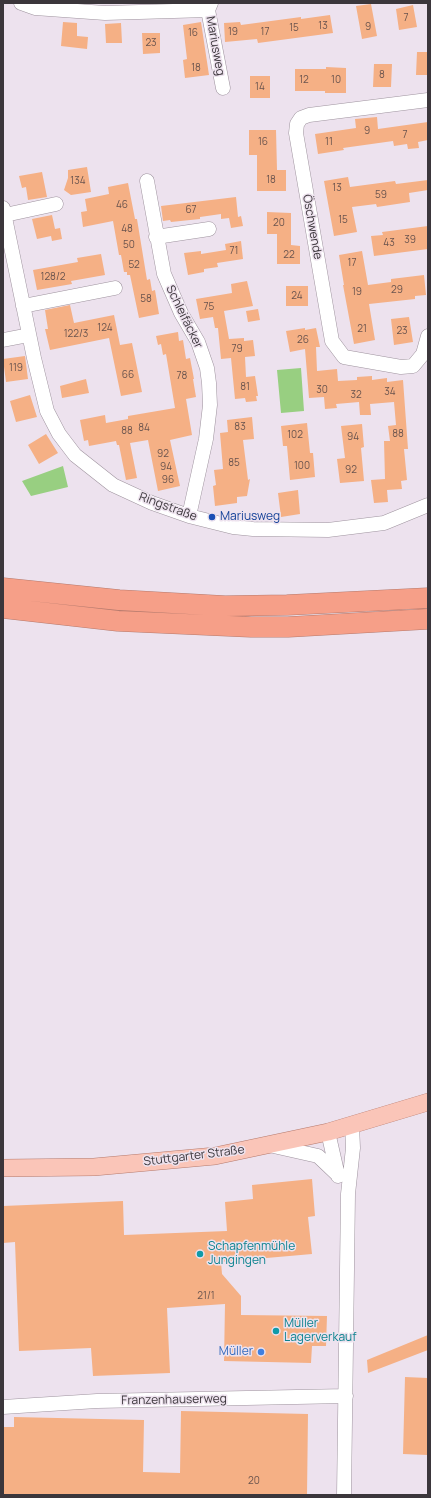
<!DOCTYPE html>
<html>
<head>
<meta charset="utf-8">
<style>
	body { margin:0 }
	#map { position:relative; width:431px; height:1498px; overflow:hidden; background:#ede2ee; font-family:Manrope,sans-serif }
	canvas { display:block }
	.frame { position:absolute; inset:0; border:4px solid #3b363b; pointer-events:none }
</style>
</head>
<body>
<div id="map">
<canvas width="431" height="1498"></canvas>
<div class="frame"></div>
</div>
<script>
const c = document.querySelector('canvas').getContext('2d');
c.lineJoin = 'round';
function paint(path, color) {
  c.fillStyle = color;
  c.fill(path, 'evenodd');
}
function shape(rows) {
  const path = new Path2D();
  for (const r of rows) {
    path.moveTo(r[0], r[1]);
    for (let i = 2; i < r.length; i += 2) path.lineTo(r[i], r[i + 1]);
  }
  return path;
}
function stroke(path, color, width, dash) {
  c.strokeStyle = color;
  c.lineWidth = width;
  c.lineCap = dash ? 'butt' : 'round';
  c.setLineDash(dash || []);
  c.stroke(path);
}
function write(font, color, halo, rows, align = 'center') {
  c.font = font + ' Manrope,sans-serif';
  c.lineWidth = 3;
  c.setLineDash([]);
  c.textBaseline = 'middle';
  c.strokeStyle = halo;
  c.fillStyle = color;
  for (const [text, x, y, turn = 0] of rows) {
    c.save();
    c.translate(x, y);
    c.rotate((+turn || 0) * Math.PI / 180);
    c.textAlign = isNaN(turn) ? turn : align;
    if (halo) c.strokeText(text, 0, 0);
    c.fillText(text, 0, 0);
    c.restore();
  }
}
const green = shape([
	[301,368,304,411,281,413,277,370],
	[63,466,68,487,31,496,22,481]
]);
const building = shape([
	[371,4,377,36,362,39,356,6],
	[413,5,417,27,399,30,396,9],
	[330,15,333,33,258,43,257,39,225,42,224,23,240,22,241,25,301,17,301,19],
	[63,22,77,23,77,36,88,37,87,49,61,46],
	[201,22,209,75,185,78,183,60,187,59,183,25],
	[121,23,122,43,106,43,105,24],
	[142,33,160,33,160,53,143,54],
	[417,52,428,52,428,75,416,75],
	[374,64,392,64,391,87,373,87],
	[326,67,346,68,346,93,325,93,325,91,295,91,295,69,326,69],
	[250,76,270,76,270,98,250,98],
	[377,117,378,129,428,122,428,140,418,142,419,148,408,149,407,144,394,146,393,141,343,148,344,150,318,154,315,134,356,128,355,119],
	[249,130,276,130,277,170,286,170,286,191,257,191,257,155,249,155],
	[87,167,91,192,71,195,64,190,68,178,68,170],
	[42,172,47,197,28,200,26,187,22,188,19,176],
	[348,177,350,187,395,181,396,184,428,180,428,190,409,193,410,202,377,207,376,204,352,207,357,232,334,236,324,181],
	[128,183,135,219,137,219,147,280,150,279,152,291,155,290,159,314,139,318,130,275,127,275,127,272,124,272,121,255,119,255,113,221,83,227,81,212,87,211,85,199,109,194,108,187],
	[236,197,238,217,241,216,243,226,231,228,229,218,221,219,221,214,200,217,200,219,171,222,170,220,163,221,161,206],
	[267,212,291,213,291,245,300,246,300,264,277,264,277,234,267,234],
	[52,215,55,229,60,228,62,239,52,241,51,236,37,239,32,219],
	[428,226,428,249,374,256,371,236,383,235,382,232],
	[241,241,243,259,217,263,218,267,204,269,204,272,188,275,184,253,201,251,201,254,226,250,225,244],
	[362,251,368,285,391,282,391,279,424,275,426,295,415,296,415,299,369,304,375,340,354,344,343,285,344,285,339,255],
	[101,254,105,275,71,281,72,284,37,290,33,270,78,262,77,258],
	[247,281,253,306,224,311,229,339,244,338,244,341,253,340,255,356,245,357,246,377,255,376,258,396,256,396,257,401,246,402,245,398,235,399,231,358,221,359,218,328,215,328,213,317,200,319,196,299,232,293,231,284],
	[286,286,308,286,308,306,286,306],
	[70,305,74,323,114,315,120,345,132,343,142,392,121,396,109,338,50,350,45,329,48,329,45,310],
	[258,309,260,320,248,322,246,311],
	[409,317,413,342,394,345,391,319],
	[305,328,305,330,316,328,320,347,316,347,317,371,337,369,338,381,357,380,357,377,372,376,372,380,387,378,387,382,403,380,408,449,404,449,407,480,401,481,402,489,387,490,388,502,374,503,371,480,385,479,384,441,390,441,388,426,396,425,394,402,370,404,371,415,360,415,359,402,336,404,337,408,325,409,324,397,309,398,305,349,290,352,286,331],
	[178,332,179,341,183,340,186,359,190,358,194,379,193,379,196,397,186,399,192,435,170,440,180,486,158,491,148,440,130,443,137,478,126,480,119,445,117,445,116,441,89,446,88,440,84,441,80,420,105,415,106,423,128,419,128,416,175,408,166,354,163,355,161,344,158,345,156,336],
	[25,356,28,379,6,382,3,359],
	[86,379,89,393,62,398,60,386],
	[30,395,37,417,16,422,10,401],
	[252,417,254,439,243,440,248,480,250,479,247,496,237,497,237,503,215,506,213,486,216,485,214,470,223,469,220,433,228,432,227,420],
	[307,423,310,453,313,453,315,477,290,480,287,446,283,446,281,426],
	[362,424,364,447,361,448,364,481,340,483,337,459,345,458,341,426],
	[46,434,58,453,39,464,28,445],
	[298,490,300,514,281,517,278,493],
	[312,1179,315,1216,308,1217,312,1254,221,1262,222,1274,241,1296,241,1315,327,1316,326,1346,312,1346,311,1363,224,1361,225,1304,167,1308,170,1373,93,1376,91,1348,19,1351,15,1242,3,1243,3,1206,123,1201,124,1235,227,1231,225,1202,253,1199,252,1185],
	[428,1335,428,1350,368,1373,367,1360],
	[405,1377,428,1378,428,1455,403,1454],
	[181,1411,308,1414,307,1495,3,1495,3,1427,14,1427,14,1417,144,1420,143,1472,180,1473]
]);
const minor = shape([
	[21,3,35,8,105,13,208,10],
	[211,3,208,10,223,88],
	[428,100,309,115,301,118,297,124,296,133,332,341,344,357,401,367,413,366,423,354,428,336],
	[147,181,164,274,181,313,198,342,207,368,209,383,210,405,206,439,189,516],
	[3,208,34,358,47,411,59,434,75,455,113,485,152,503,189,516,233,527,253,529,328,530,384,523,428,505],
	[5,215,56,204],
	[156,237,209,229],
	[23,306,115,288],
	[3,340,29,335],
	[328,1132,338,1176],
	[269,1145,318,1156,338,1175],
	[3,1407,97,1401,346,1396],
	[344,1495,348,1194,353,1148,352,1125]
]);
const major = shape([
	[3,1168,94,1167,215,1156,328,1132,428,1102]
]);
const highway = shape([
	[3,588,119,600,225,606,287,605,428,598],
	[3,608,118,621,251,627,288,627,428,619]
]);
const markers = [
	[212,517,4,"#1a4fb4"],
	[200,1254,4,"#0f9aa8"],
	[276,1331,4,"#0f9aa8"],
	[261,1352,4,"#3f7fe0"]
];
const numberNames = [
	["7",406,18],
	["13",323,26],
	["9",368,27],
	["15",294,28],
	["19",233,32],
	["17",265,32],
	["16",193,33],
	["23",151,43],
	["18",196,68],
	["8",382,75],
	["12",304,80],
	["10",336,80],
	["14",260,87],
	["9",367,131],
	["7",405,135],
	["16",263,142],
	["11",329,142],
	["18",271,180],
	["134",78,181],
	["13",337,188],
	["59",381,195],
	["46",122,205],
	["67",191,210],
	["15",343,220],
	["20",279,223],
	["48",127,229],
	["39",410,240],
	["43",389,243],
	["50",129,245],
	["71",234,251],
	["22",289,255],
	["17",352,263],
	["52",134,265],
	["128/2",53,277],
	["29",397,290],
	["19",357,292],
	["24",297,296],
	["58",146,299],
	["75",209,307],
	["124",105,328],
	["21",362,329],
	["23",402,331],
	["122/3",76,334],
	["26",303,340],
	["79",237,349],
	["119",16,368],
	["66",128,375],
	["78",182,376],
	["81",245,387],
	["30",322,390],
	["34",390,392],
	["32",356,395],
	["83",240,427],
	["84",144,428],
	["88",127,431],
	["88",398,434],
	["102",295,435],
	["94",353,437],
	["92",163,454],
	["85",234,463],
	["100",302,466],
	["94",166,467],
	["92",351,470],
	["96",168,480],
	["21/1",206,1296],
	["20",254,1481]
];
const streetNames = [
	["Mariusweg",215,46,80],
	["Öschwende",312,227,80],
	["Schleifäcker",184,317,64],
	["Ringstraße",168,507,20],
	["Stuttgarter Straße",194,1156,-7],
	["Franzenhauserweg",174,1400,-1]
];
const transitNames = [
	["Mariusweg",220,517]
];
const cultureNames = [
	["Schapfenmühle",208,1247],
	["Jungingen",208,1261],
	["Müller",284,1324],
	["Lagerverkauf",284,1338]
];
const shopNames = [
	["Müller",253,1352]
];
paint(green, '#98cf81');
paint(building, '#f5b085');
stroke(minor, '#9e939e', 15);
stroke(major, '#b57a6d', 18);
stroke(highway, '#b57a6d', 21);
stroke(minor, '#fff', 14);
stroke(major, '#fac5b8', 17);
stroke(highway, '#f69f88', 20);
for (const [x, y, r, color] of markers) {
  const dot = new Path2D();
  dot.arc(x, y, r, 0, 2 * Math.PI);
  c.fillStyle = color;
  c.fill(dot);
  stroke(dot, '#ede2ee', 1.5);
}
write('10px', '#6a544e', null, numberNames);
write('12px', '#3b363b', '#ede2ee', streetNames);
write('12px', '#164399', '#ede2ee', transitNames, 'left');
write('12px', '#0d838f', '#ede2ee', cultureNames, 'left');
write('12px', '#366cbe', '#ede2ee', shopNames, 'right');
</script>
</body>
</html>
